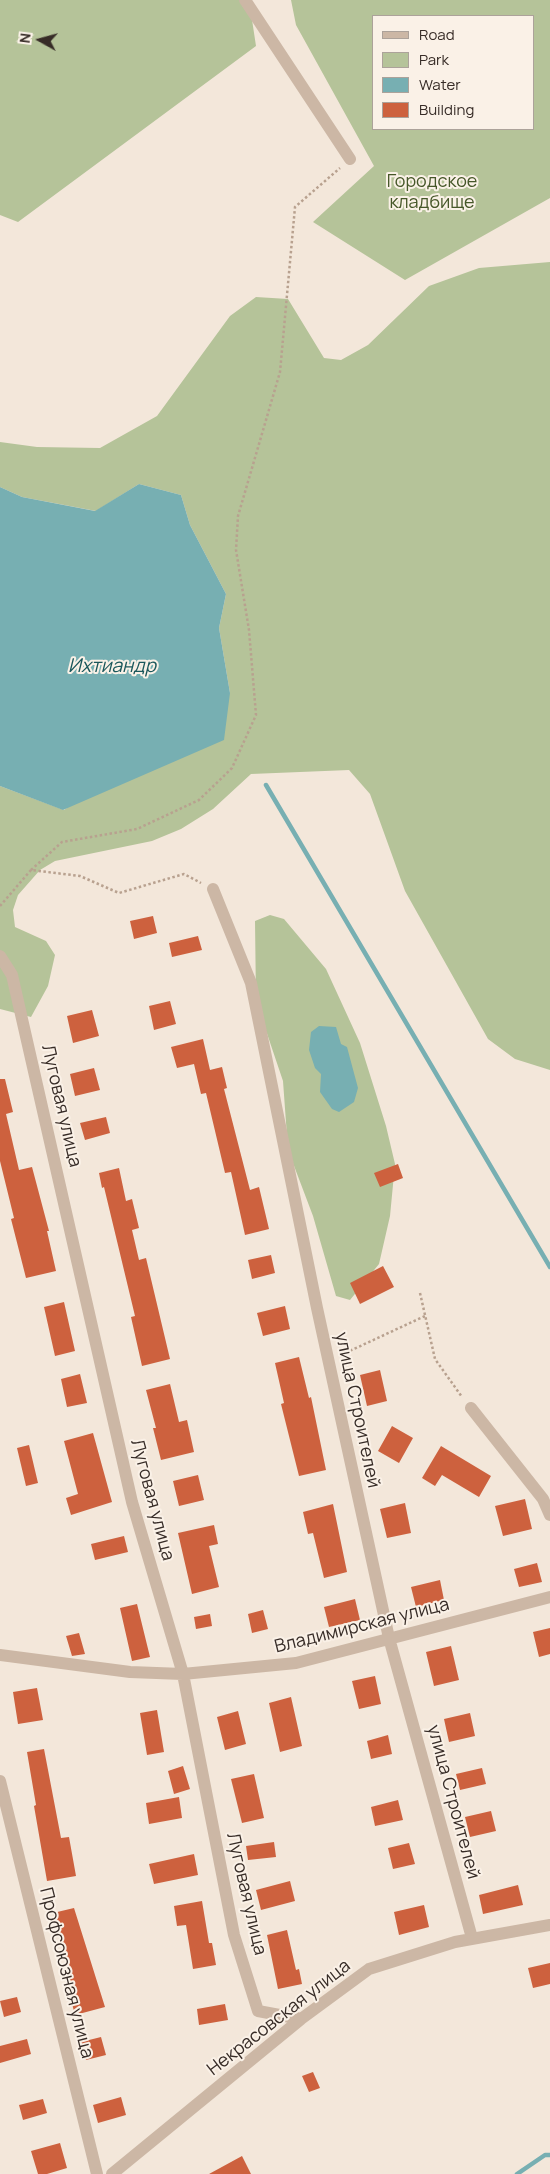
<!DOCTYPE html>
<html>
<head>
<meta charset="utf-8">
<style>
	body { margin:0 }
	#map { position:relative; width:550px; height:2174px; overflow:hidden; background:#f3e7da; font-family:Manrope,sans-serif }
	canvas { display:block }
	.legend { position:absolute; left:372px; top:15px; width:162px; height:115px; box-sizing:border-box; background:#faf1e7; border:1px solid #aca29a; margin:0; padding:6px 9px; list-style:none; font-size:15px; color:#372c27 }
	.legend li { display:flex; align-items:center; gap:10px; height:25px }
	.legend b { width:25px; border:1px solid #aca29a }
	.north { position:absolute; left:15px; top:15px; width:50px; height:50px; -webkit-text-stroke:4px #faf1e7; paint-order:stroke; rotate:277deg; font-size:14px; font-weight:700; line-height:20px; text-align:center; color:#372c27 }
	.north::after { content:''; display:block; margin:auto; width:18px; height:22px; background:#372c27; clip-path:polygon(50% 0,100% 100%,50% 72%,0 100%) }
</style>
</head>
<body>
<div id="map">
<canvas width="550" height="2174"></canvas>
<ul class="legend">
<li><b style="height:6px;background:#ccb7a5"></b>Road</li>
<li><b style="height:14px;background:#b5c399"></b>Park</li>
<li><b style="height:14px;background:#77afb2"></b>Water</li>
<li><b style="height:14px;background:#cd613e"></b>Building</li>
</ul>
<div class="north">N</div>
</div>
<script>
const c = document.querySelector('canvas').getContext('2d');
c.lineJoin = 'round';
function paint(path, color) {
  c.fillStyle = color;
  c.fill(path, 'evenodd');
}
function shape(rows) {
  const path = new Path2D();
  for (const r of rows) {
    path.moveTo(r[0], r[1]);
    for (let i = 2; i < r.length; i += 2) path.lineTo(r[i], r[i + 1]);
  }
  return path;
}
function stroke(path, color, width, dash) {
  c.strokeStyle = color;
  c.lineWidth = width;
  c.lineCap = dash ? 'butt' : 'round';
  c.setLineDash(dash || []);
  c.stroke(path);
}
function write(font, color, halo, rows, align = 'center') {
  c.font = font + ' Manrope,sans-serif';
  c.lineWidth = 4;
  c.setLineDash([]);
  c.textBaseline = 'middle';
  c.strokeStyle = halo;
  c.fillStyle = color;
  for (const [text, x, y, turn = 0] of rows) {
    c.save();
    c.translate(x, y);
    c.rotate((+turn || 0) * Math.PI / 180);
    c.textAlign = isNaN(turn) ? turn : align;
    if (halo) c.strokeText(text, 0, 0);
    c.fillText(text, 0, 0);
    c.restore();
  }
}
const green = shape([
	[0,0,249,0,256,46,18,222,0,215],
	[291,0,550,0,550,198,405,280,313,222,374,166,296,25],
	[374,16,534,16,534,129,374,129],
	[550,262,550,1070,515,1059,488,1039,405,891,370,794,349,770,251,774,213,809,181,829,152,841,55,861,40,870,18,895,13,910,15,927,46,941,55,955,48,986,31,1017,0,1009,0,786,64,810,230,693,219,628,226,594,190,525,181,495,139,484,96,511,22,497,0,487,0,442,37,447,100,448,157,416,230,316,256,297,288,299,324,358,341,360,368,345,429,286,479,268],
	[270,915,284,919,326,969,360,1043,386,1126,395,1164,390,1216,379,1264,350,1300,336,1296,313,1216,288,1150,283,1081,256,1001,255,921]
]);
const water = shape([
	[139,484,181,495,190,525,226,594,219,628,230,693,224,740,63,810,0,786,0,487,22,497,95,511],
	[319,1026,336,1027,341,1044,347,1047,358,1088,354,1102,339,1112,332,1109,320,1092,321,1074,315,1068,309,1050,311,1032]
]);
const stream = shape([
	[266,785,550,1267],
	[517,2174,545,2155,550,2155]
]);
const building = shape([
	[153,916,157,933,134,939,130,921],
	[198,936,202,950,172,957,169,943],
	[170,1001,176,1024,154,1030,149,1006],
	[92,1010,99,1036,73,1043,67,1016],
	[203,1039,210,1070,222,1067,227,1088,224,1089,250,1190,259,1187,269,1229,245,1235,231,1172,225,1173,206,1093,201,1094,194,1064,177,1068,171,1047],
	[94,1068,100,1090,75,1096,70,1074],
	[0,1079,5,1079,13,1112,6,1114,19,1170,32,1167,49,1231,47,1231,56,1271,26,1278,11,1219,14,1218,0,1161],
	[106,1117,110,1133,85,1140,80,1123],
	[398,1164,403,1178,380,1187,374,1173],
	[119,1168,126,1201,132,1199,139,1228,132,1230,139,1260,146,1258,170,1359,142,1366,131,1317,135,1316,104,1187,102,1188,99,1173],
	[271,1255,275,1273,252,1279,248,1260],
	[383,1266,394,1287,360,1304,350,1283],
	[64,1302,75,1351,55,1356,44,1307],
	[285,1306,290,1329,263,1336,257,1313],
	[299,1357,309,1398,311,1397,326,1470,299,1476,281,1404,284,1403,275,1363],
	[380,1370,387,1401,367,1406,360,1375],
	[80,1374,87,1403,67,1407,61,1379],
	[170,1384,179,1422,187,1420,194,1452,161,1460,153,1428,156,1428,146,1390],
	[392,1426,413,1438,399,1463,378,1451],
	[93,1433,112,1502,71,1515,66,1498,78,1494,64,1441],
	[29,1445,38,1483,26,1486,17,1448],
	[441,1446,491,1476,479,1497,442,1475,435,1486,422,1478],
	[198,1475,204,1500,179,1506,173,1481],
	[525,1499,532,1529,503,1536,495,1506],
	[405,1503,411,1533,387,1538,380,1509],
	[333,1504,347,1572,324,1578,313,1533,308,1534,303,1512],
	[214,1525,218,1544,209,1546,219,1587,192,1594,178,1533],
	[124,1536,128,1552,95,1560,91,1544],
	[537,1563,542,1582,519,1587,514,1569],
	[440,1580,444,1600,416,1607,411,1587],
	[355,1599,360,1620,329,1627,324,1607],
	[137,1604,150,1657,132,1661,120,1608],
	[263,1610,268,1629,252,1633,248,1614],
	[210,1614,212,1626,196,1629,194,1617],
	[550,1628,550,1654,539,1657,533,1632],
	[79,1633,85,1654,72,1656,66,1636],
	[451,1646,459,1680,434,1686,426,1652],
	[375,1676,381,1704,359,1709,352,1681],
	[37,1688,43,1720,18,1724,13,1692],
	[291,1697,302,1746,280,1752,269,1703],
	[157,1710,164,1752,147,1755,140,1713],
	[238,1711,246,1744,225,1750,217,1717],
	[470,1713,475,1736,449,1742,444,1719],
	[388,1735,392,1754,371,1759,367,1741],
	[44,1749,61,1838,69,1837,76,1876,47,1881,34,1806,36,1805,27,1752],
	[183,1766,190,1789,174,1794,168,1771],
	[482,1768,486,1784,460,1790,456,1774],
	[254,1774,264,1818,242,1823,231,1779],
	[179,1797,182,1818,149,1824,146,1803],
	[398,1800,403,1820,375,1826,371,1807],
	[491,1811,496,1831,470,1837,465,1817],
	[274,1842,276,1857,248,1860,246,1846],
	[409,1843,415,1864,393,1869,388,1848],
	[194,1854,198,1875,154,1884,149,1864],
	[290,1881,295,1901,261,1910,256,1890],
	[518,1885,523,1905,483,1914,479,1895],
	[202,1901,209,1943,212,1943,216,1965,193,1969,186,1925,177,1926,174,1906],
	[424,1905,429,1927,399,1935,394,1912],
	[74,1908,105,2007,75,2015,67,1985,71,1984,53,1913],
	[287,1930,296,1970,299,1969,302,1984,278,1989,267,1935],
	[550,1963,550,1984,533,1988,528,1968],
	[17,1997,21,2012,4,2017,0,2001],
	[225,2004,228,2020,199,2025,197,2009],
	[101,2037,106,2055,86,2060,81,2042],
	[27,2039,31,2054,0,2063,0,2046],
	[313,2072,320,2088,309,2092,302,2076],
	[121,2097,126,2115,98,2123,93,2105],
	[43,2099,47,2113,23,2120,19,2105],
	[60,2143,67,2168,47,2174,38,2174,31,2151],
	[242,2156,251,2174,209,2174]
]);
const path = shape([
	[31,870,62,842,137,829,199,800,232,768,256,715,249,630,236,550,238,516,280,372,295,207,340,168],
	[0,906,31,870,80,876,119,893,184,874,201,883],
	[420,1293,435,1359,462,1397],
	[341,1355,425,1316]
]);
const minor = shape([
	[245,0,350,159],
	[213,889,251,983,317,1308,389,1638,472,1938],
	[0,956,12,975,132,1502,183,1674,234,1935,258,2011,301,2019],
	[471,1408,543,1499,550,1515],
	[0,1655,130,1672,183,1674,296,1663,550,1597],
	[0,1781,97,2174],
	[112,2174,301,2019,369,1969,455,1942,550,1925]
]);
const parkNames = [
	["Городское",432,182],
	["кладбище",432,203]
];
const streetNames = [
	["Луговая улица",61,1106,77],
	["улица Строителей",357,1410,78],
	["Луговая улица",152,1500,75],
	["Владимирская улица",362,1626,-14],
	["улица Строителей",453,1802,75],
	["Луговая улица",246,1894,77],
	["Профсоюзная улица",66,1973,76],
	["Некрасовская улица",279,2018,-38]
];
const waterNames = [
	["Ихтиандр",112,667]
];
paint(green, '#b5c399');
paint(water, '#77afb2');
stroke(stream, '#77afb2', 4.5);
paint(building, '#cd613e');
stroke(path, '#b8a18f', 2.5, [2.5, 2.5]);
stroke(minor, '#ccb7a5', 12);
write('18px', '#465729', '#faf1e7', parkNames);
write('18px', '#372c27', '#faf1e7', streetNames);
write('italic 19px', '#1a575b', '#faf1e7', waterNames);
</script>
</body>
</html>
